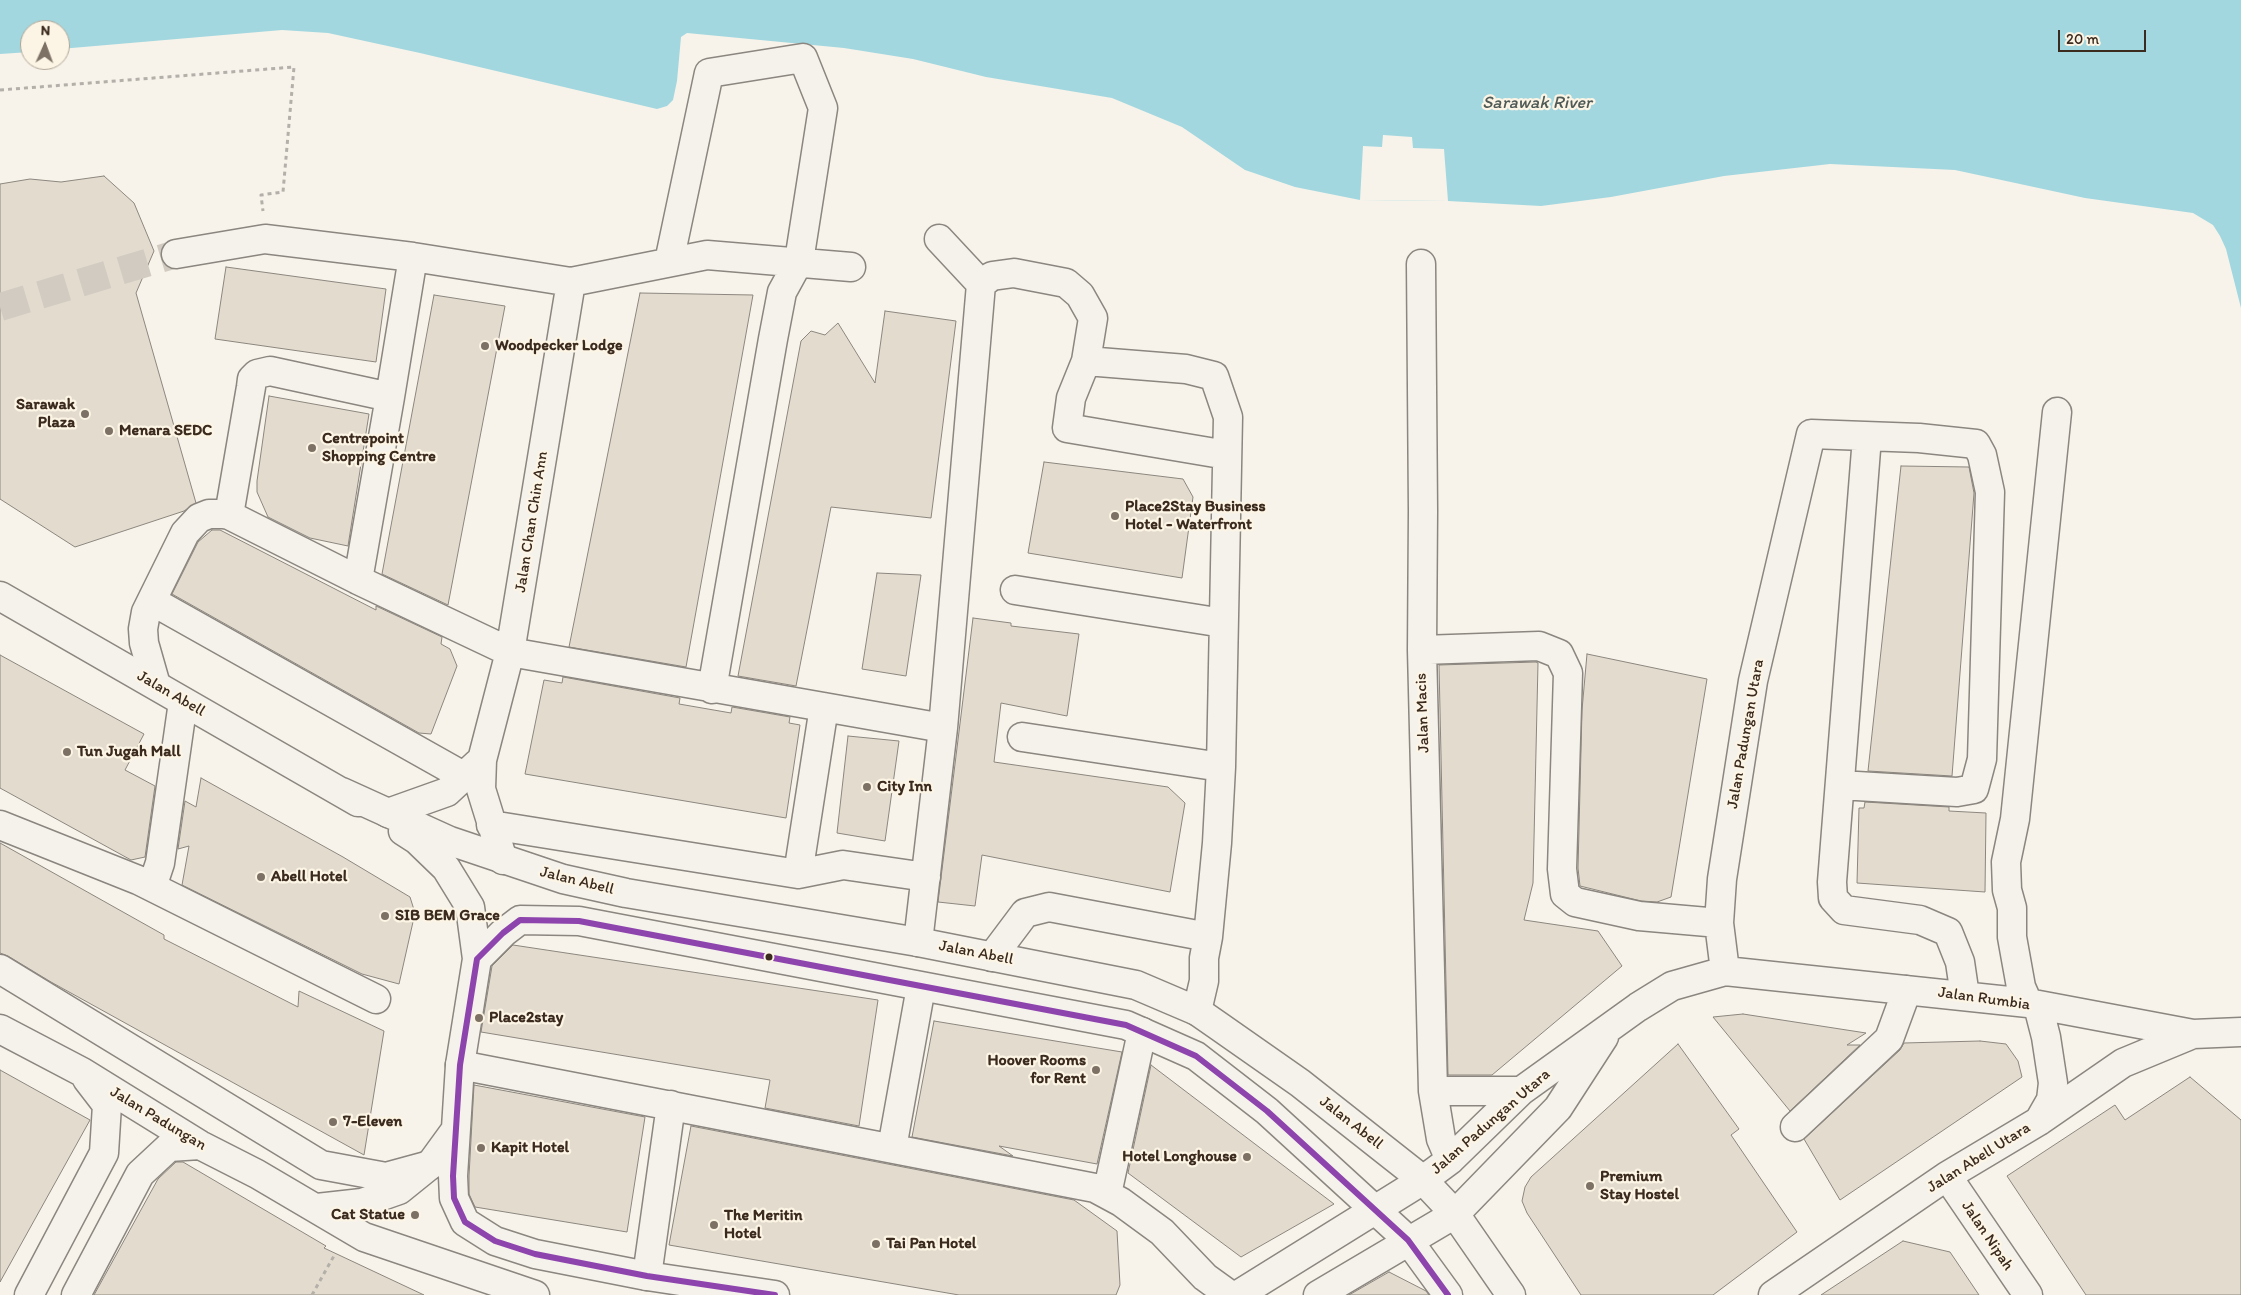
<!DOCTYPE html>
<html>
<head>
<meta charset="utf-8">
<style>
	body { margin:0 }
	#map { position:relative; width:2241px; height:1295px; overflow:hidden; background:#f7f3ea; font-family:Itim,sans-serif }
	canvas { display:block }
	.north { position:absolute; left:20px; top:20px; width:50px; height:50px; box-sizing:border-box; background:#fcf5e5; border:1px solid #afa495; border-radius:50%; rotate:2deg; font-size:14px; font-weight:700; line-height:20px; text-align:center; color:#3b2a1e }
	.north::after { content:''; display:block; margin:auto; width:18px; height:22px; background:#7d7065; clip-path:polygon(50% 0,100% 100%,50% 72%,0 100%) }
	.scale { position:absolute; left:2058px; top:30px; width:88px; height:22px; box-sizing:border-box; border:2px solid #3b2a1e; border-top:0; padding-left:6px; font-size:15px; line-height:18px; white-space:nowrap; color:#3b2a1e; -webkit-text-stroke:4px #fcf5e5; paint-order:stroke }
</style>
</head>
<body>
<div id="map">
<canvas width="2241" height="1295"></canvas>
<div class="north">N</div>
<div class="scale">20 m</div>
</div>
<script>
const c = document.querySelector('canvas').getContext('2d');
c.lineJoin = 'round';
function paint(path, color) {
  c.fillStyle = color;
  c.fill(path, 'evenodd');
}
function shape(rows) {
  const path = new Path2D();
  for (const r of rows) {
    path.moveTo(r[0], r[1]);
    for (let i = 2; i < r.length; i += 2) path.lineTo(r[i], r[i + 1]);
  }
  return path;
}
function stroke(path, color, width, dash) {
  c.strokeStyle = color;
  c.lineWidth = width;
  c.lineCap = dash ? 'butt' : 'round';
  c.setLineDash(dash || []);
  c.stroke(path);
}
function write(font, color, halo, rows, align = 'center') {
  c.font = font + ' Itim,sans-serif';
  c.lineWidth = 4.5;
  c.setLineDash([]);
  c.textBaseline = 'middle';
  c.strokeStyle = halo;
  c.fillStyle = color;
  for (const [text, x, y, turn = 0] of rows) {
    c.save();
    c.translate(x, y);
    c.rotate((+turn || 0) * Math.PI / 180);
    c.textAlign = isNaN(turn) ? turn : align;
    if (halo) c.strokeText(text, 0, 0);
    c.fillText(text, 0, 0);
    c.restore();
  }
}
const water = shape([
	[0,0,2241,0,2241,308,2226,249,2220,236,2213,225,2193,213,2085,198,1955,170,1830,164,1724,176,1611,197,1541,206,1448,201,1360,200,1295,187,1245,170,1182,127,1112,98,986,77,913,59,844,48,687,33,681,37,677,81,673,100,667,106,657,109,420,53,328,33,282,30,60,49,60,30,30,30,30,52,0,54]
]);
const pier = shape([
	[1383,135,1412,137,1413,148,1444,149,1448,201,1360,200,1363,146,1382,147]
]);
const building = shape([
	[104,176,134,203,154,251,136,293,196,503,184,511,75,547,0,499,0,184,30,179,61,182,104,176],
	[226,267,386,289,376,362,215,339,226,267],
	[640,293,753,295,686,667,569,647,640,293],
	[434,295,505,306,448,605,382,574,434,295],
	[885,311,956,321,931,518,831,507,796,686,738,676,801,341,811,331,825,335,838,323,875,383,885,311],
	[269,396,369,414,348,546,310,538,268,517,257,492,257,481,269,396],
	[1044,462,1183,479,1193,497,1182,578,1028,553,1044,462],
	[1901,466,1969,467,1974,493,1952,776,1868,771,1901,466],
	[212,530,220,530,376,610,376,606,442,637,441,644,450,649,457,666,431,734,419,733,172,594,198,542,212,530],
	[877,573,921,575,906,676,862,669,877,573],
	[973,618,1011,623,1011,626,1079,634,1067,716,1001,703,994,762,1168,787,1185,803,1170,892,982,855,975,906,938,902,973,618],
	[1587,654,1707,679,1671,897,1657,902,1641,901,1580,886,1578,868,1582,710,1587,654],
	[0,655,144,734,125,770,155,786,145,857,131,860,0,788,0,655],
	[1536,662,1538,663,1533,883,1524,920,1598,931,1622,966,1492,1075,1448,1075,1439,665,1536,662],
	[563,677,680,698,679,704,731,713,732,707,790,717,789,723,800,725,786,818,525,774,544,680,562,683,563,677],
	[848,736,899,741,885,841,837,833,848,736],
	[201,778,343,857,410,897,415,913,399,984,362,974,182,885,189,846,178,849,185,801,196,807,201,778],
	[1865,802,1949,807,1949,811,1986,813,1985,892,1857,883,1859,808,1864,808,1865,802],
	[0,843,164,935,164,939,298,1007,299,991,384,1031,364,1155,51,982,8,956,0,953,0,843],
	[513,945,878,1000,859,1126,765,1108,770,1080,481,1032,492,966,513,945],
	[1743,1014,1866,1033,1847,1045,1860,1045,1790,1111,1713,1017,1743,1014],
	[934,1021,1122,1052,1097,1164,999,1146,1013,1156,912,1137,934,1021],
	[1980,1041,2006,1044,2018,1061,2022,1077,1840,1200,1804,1139,1900,1050,1904,1043,1980,1041],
	[1678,1044,1739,1129,1731,1135,1797,1232,1713,1295,1581,1295,1527,1213,1522,1201,1525,1187,1531,1177,1678,1044],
	[1151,1065,1334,1204,1241,1257,1128,1173,1151,1065],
	[0,1070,90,1120,0,1282,0,1070],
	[2190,1077,2241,1120,2241,1295,2086,1295,2007,1176,2115,1105,2125,1120,2190,1077],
	[474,1085,645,1117,627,1232,475,1207,469,1194,469,1176,474,1085],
	[691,1126,1074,1200,1117,1231,1120,1285,1116,1295,959,1295,669,1245,691,1126],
	[176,1162,183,1162,326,1246,324,1248,424,1295,94,1295,158,1179,176,1162],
	[1903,1241,1950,1252,1979,1295,1821,1295,1903,1241],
	[1389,1272,1426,1291,1429,1295,1349,1295,1389,1272]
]);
const minorTunnel = shape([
	[0,307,176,254]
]);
const path = shape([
	[0,90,294,67,283,192,261,195,263,211],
	[312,1295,335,1254]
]);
const minor = shape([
	[176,254,265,239,413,257,571,282,707,255,851,267],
	[669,262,709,73,803,58,823,108,799,261,782,292,773,339,712,689],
	[1421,264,1423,511,1422,650,1433,1091,1441,1139,1450,1160],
	[981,284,992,276,1014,273,1066,283,1080,295,1093,318,1086,361,1071,398,1067,428,1227,455],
	[1086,361,1186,369,1214,376,1228,417,1221,767,1217,843,1208,937,1204,958,1204,981,1197,1011],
	[390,397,413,257],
	[1867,437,1832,882,1833,898,1844,910,1920,920,1948,932,1960,962,1965,996],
	[229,515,251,387,252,379,257,374,270,371,390,397,358,580],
	[1015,590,1223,623],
	[152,601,465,777],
	[1422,650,1539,646,1559,654,1568,673,1562,869,1565,894,1575,902,1639,916,1719,923],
	[156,685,144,643,143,629,146,612,185,533,199,518,209,514,223,514,229,515,358,580,510,652,943,728],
	[1022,737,1221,767],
	[388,813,447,792,477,764],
	[0,825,138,880,152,887,160,863,183,702],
	[491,825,798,874,843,865,926,877],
	[503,860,481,789,482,760,510,652,571,282],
	[798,874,824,707],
	[152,887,376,999],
	[918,942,943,728,981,284,939,239],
	[992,957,1025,913,1049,907,1208,937],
	[0,969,321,1165,386,1177,430,1165],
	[1725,971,1719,923,1722,879,1753,681,1811,434,1919,438,1976,444,1982,455,1990,492,1982,759,1974,789,1957,792,1840,785],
	[2028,1003,2021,987,2012,937,2012,908,2007,890,2006,862,2015,819,2057,412],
	[2038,1006,2046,1037,2053,1083,2051,1100,2039,1121],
	[460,1065,1095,1188,1121,1202,1162,1232,1205,1277,1230,1295],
	[1433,1091,1521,1091],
	[1795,1127,1889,1039,1907,990],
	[892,1148,921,987],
	[1947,1176,2028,1295],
	[1107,1194,1142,1032],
	[647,1276,671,1105],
	[1238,1295,1423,1180,1450,1160,1521,1091,1638,1007,1672,986,1725,971,2028,1003,2193,1034,2241,1032],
	[1318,1295,1455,1214,1558,1108,1604,1037],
	[1773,1295,1947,1176,2039,1121,2123,1063,2193,1034]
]);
const major = shape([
	[0,596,358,802],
	[342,792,450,841,563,879,626,893,918,942,1136,985,1197,1011,1220,1027,1300,1083,1423,1180,1455,1214,1511,1295],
	[403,831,417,840,446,868,470,907,477,959],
	[0,1029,82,1072,200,1145,257,1174,364,1237,535,1295],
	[317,1208,362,1203,399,1190,430,1165,454,1132],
	[29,1295,104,1153,107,1105,87,1079],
	[76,1295,140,1174,169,1147,200,1145],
	[775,1295,647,1276,535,1254,495,1241,465,1222,454,1198,453,1176,460,1065,477,959,503,933,520,920,579,921,1126,1025,1196,1056,1267,1111,1408,1240,1448,1295]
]);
const bus1 = shape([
	[775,1295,647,1276,535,1254,495,1241,465,1222,454,1198,453,1176,460,1065,477,959,503,933,520,920,579,921,1126,1025,1196,1056,1267,1111,1408,1240,1448,1295]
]);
const markers = [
	[485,346,5,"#7d7065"],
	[85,414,5,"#7d7065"],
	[109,431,5,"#7d7065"],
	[312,448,5,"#7d7065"],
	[1115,516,5,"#7d7065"],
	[67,752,5,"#7d7065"],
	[867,787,5,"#7d7065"],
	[261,877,5,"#7d7065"],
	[385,916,5,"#7d7065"],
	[769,957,4.5,"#3b2a1e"],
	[479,1018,5,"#7d7065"],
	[1096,1070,5,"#7d7065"],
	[333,1122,5,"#7d7065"],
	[481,1148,5,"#7d7065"],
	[1247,1157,5,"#7d7065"],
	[1590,1186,5,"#7d7065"],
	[415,1215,5,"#7d7065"],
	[714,1225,5,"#7d7065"],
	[876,1244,5,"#7d7065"]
];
const poiNames = [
	["Woodpecker Lodge",495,346],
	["Sarawak",75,405,"right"],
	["Plaza",75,423,"right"],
	["Menara SEDC",119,431],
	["Centrepoint",322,439],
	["Shopping Centre",322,457],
	["Place2Stay Business",1125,507],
	["Hotel - Waterfront",1125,525],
	["Tun Jugah Mall",77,752],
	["City Inn",877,787],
	["Abell Hotel",271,877],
	["SIB BEM Grace",395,916],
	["Place2stay",489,1018],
	["Hoover Rooms",1086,1061,"right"],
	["for Rent",1086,1079,"right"],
	["7-Eleven",343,1122],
	["Kapit Hotel",491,1148],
	["Hotel Longhouse",1237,1157,"right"],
	["Premium",1600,1177],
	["Stay Hostel",1600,1195],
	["Cat Statue",405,1215,"right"],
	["The Meritin",724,1216],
	["Hotel",724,1234],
	["Tai Pan Hotel",886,1244]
];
const streetNames = [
	["Jalan Chan Chin Ann",532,522,-81],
	["Jalan Abell",171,694,30],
	["Jalan Macis",1423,713,-92],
	["Jalan Padungan Utara",1746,734,-80],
	["Jalan Abell",577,881,14],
	["Jalan Abell",976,953,11],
	["Jalan Rumbia",1984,999,8],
	["Jalan Padungan",158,1119,31],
	["Jalan Padungan Utara",1491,1122,-41],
	["Jalan Abell",1351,1123,38],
	["Jalan Abell Utara",1979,1158,-32],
	["Jalan Nipah",1987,1236,56]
];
const waterNames = [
	["Sarawak River",1537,103]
];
paint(water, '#a2d7e0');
paint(pier, '#f7f3ea');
paint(building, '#e3dbce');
stroke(building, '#8b867f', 1);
stroke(minorTunnel, '#d1cbc1', 28, [28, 14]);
stroke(minor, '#8b867f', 31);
stroke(major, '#8b867f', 31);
stroke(path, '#b3afa9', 3, [4, 4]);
stroke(minor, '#f5f2ec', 28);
stroke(major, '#f5f2ec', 28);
stroke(bus1, '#8e44ad', 6);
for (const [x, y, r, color] of markers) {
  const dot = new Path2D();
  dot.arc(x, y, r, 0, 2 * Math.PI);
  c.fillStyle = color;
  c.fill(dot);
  stroke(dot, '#fcf5e5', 2);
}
write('bold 16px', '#3b2a1e', '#fcf5e5', poiNames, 'left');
write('16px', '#3b2a1e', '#fcf5e5', streetNames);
write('italic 18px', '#4f5a57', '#fcf5e5', waterNames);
</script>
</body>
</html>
